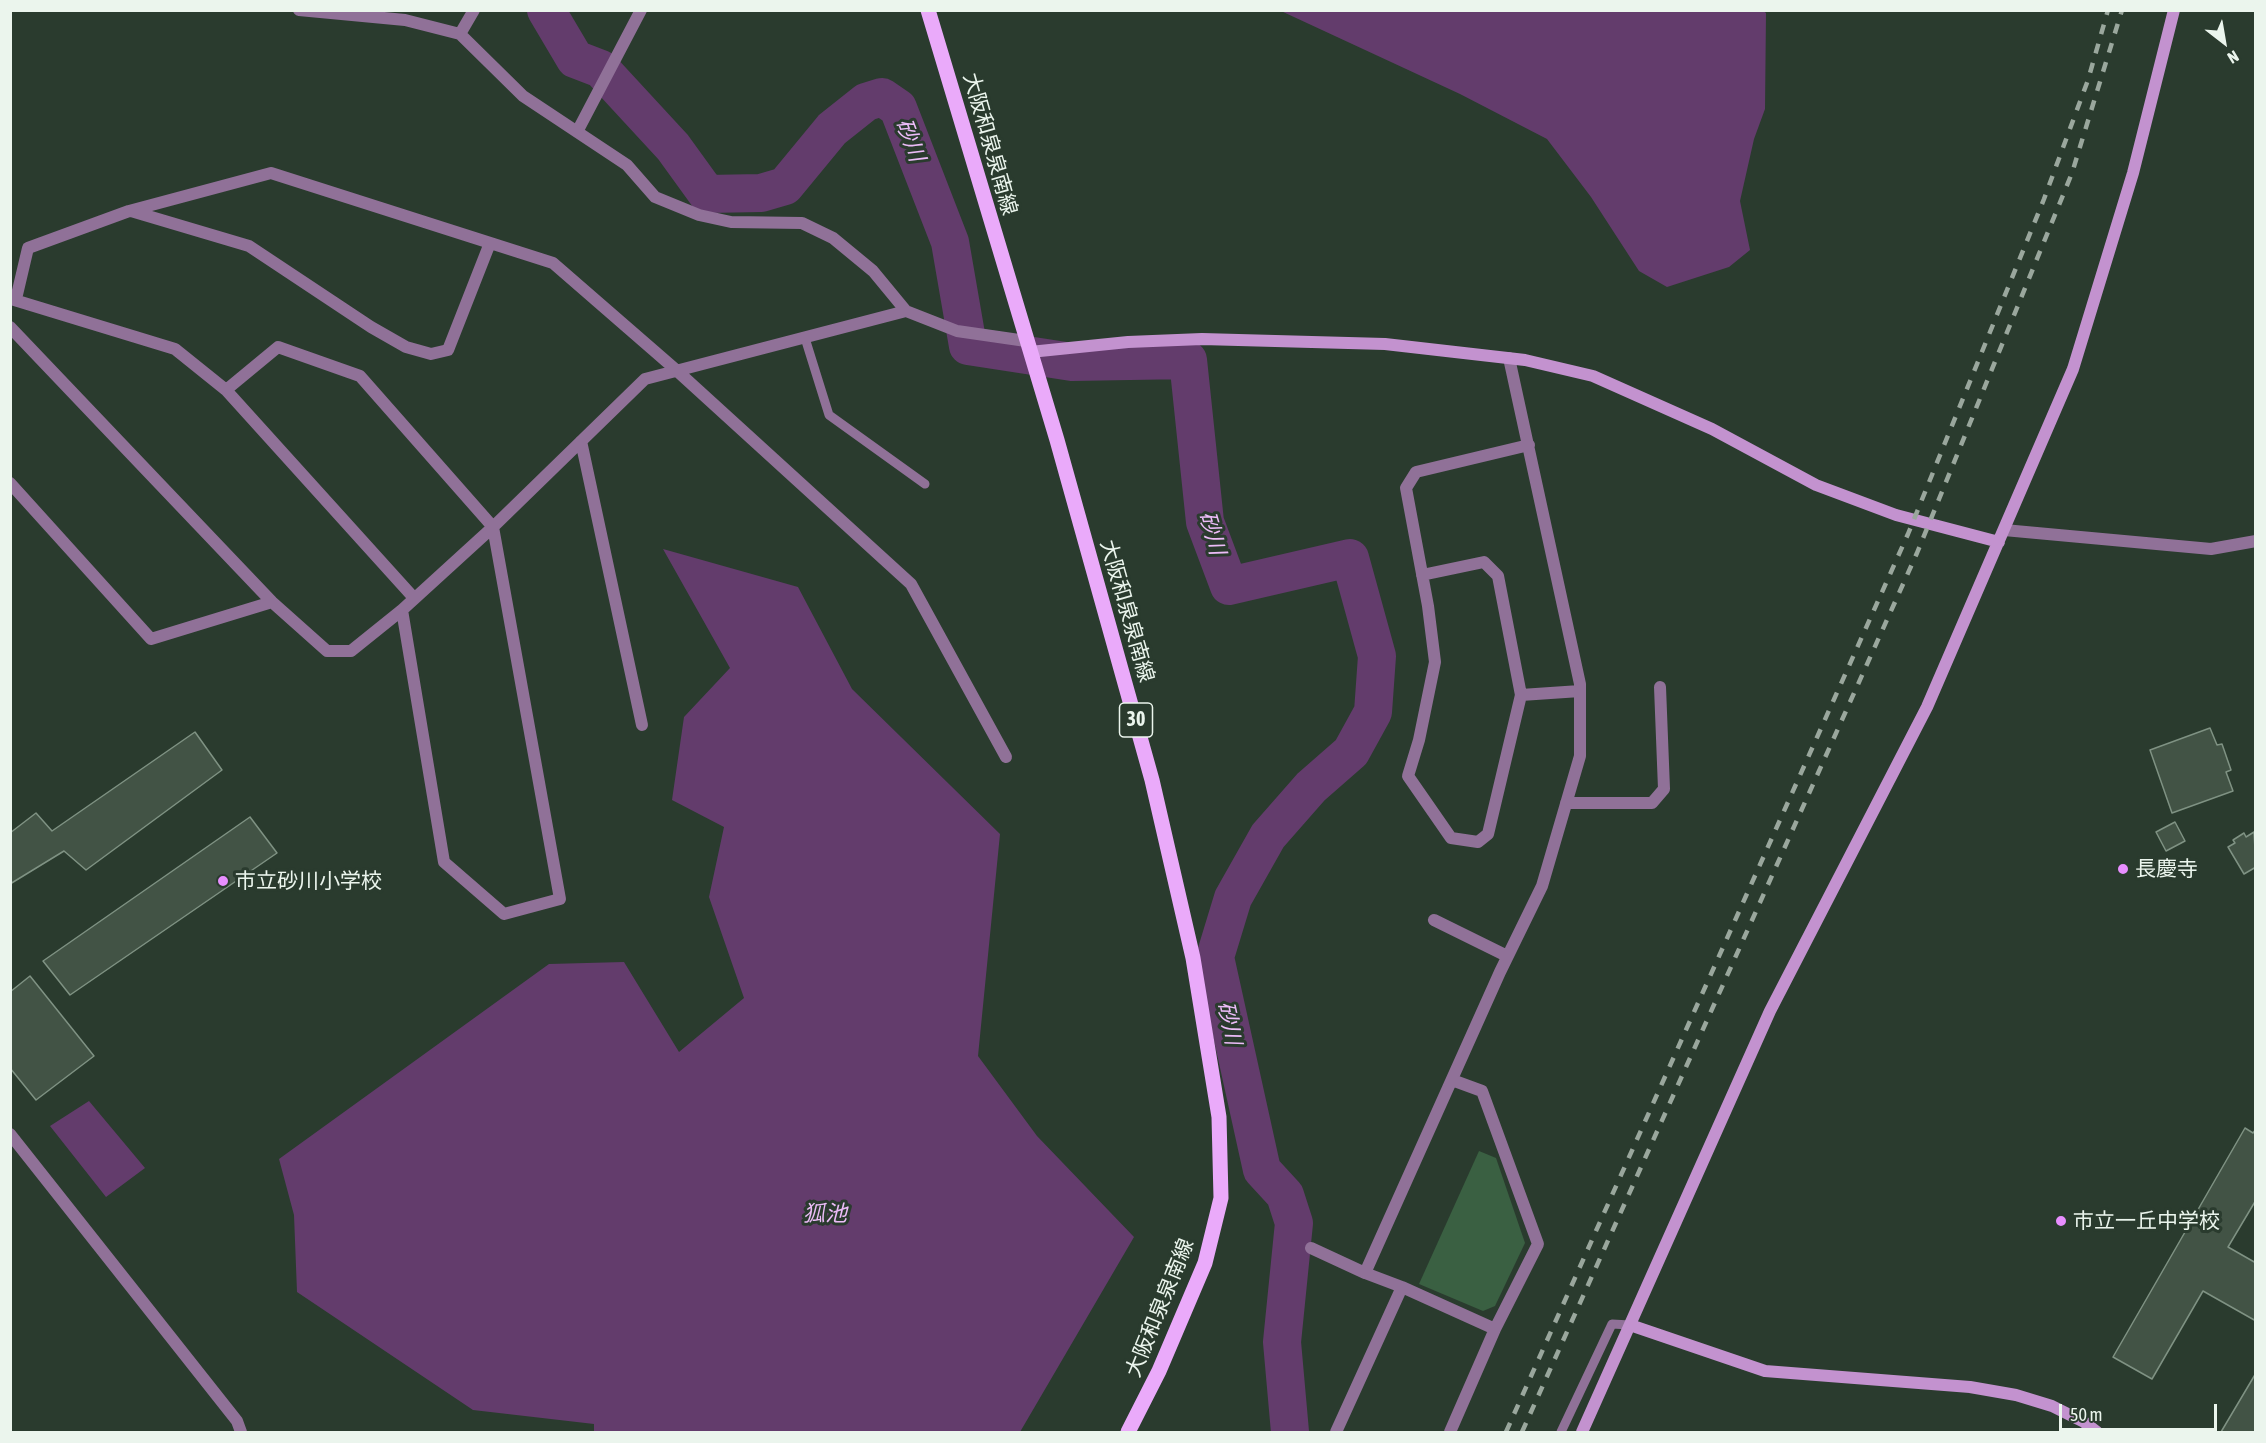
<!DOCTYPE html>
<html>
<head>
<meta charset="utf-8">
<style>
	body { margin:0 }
	#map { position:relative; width:2266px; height:1443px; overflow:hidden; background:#2a3b2e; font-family:"Asap Condensed",sans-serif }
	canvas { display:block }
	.frame { position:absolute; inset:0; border:12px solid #ebf5ed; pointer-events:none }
	.north { position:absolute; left:2194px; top:12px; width:60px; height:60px; -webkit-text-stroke:4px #2a3b2e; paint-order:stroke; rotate:149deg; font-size:16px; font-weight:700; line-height:24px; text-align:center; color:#ebf5ed }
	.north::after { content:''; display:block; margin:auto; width:21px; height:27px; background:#ebf5ed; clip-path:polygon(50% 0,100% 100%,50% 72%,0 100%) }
	.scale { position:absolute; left:2059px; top:1404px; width:158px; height:27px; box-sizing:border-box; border:3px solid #ebf5ed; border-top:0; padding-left:8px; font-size:18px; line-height:21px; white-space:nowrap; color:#ebf5ed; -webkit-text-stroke:4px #2a3b2e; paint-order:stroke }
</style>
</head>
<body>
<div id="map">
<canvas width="2266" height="1443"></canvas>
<div class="frame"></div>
<div class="north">N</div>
<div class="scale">50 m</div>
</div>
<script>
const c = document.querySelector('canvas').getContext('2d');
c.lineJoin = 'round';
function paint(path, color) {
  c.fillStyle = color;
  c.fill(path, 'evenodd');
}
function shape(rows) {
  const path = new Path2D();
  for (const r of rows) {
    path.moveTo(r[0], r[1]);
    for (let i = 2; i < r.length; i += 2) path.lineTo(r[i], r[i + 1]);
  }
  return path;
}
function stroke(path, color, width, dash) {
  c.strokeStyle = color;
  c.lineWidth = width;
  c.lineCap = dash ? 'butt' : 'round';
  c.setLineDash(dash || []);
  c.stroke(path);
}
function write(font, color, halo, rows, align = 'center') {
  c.font = font + ' "Asap Condensed","Noto Sans JP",sans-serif';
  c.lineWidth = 6;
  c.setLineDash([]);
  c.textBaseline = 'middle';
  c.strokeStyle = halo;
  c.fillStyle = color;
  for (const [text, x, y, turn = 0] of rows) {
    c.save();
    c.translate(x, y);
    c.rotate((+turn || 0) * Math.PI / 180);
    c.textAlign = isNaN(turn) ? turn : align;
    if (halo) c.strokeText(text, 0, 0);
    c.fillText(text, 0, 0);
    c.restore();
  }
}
const green = shape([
	[1479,1151,1496,1158,1525,1243,1495,1306,1483,1311,1419,1284]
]);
const water = shape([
	[1762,10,1766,13,1765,109,1754,139,1740,201,1750,250,1729,267,1667,287,1639,271,1591,197,1547,139,1460,94,1281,11],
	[663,549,798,587,852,689,1000,834,978,1056,1037,1136,1134,1237,1020,1432,594,1432,594,1424,473,1410,297,1292,294,1215,279,1159,549,964,624,962,679,1052,744,998,709,897,724,827,672,800,684,717,730,668],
	[89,1101,145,1168,106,1197,50,1126]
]);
const river = shape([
	[546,10,575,59,601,69,673,147,707,194,761,193,785,186,832,129,866,102,882,97,898,108,950,242,968,346,1072,362,1188,360,1205,522,1229,586,1350,558,1377,656,1373,712,1351,752,1311,787,1268,836,1233,898,1215,957,1262,1170,1285,1195,1294,1223,1282,1342,1290,1432]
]);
const building = shape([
	[2210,728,2217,745,2222,744,2231,770,2226,772,2233,791,2172,813,2150,750,2210,728],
	[195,732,222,770,86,870,64,851,10,884,10,833,36,813,52,831,195,732],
	[250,817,277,853,70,995,43,961,250,817],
	[2175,822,2185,841,2166,851,2156,832,2175,822],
	[2254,832,2256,867,2244,874,2228,847,2235,843,2233,840,2244,833,2246,837,2254,832],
	[30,976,94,1056,36,1100,10,1068,10,992,30,976],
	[2245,1128,2253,1133,2256,1129,2256,1200,2228,1247,2256,1263,2256,1321,2203,1291,2152,1379,2113,1357,2245,1128],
	[2256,1373,2256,1432,2221,1432,2256,1373]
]);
const lane = shape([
	[805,338,829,415,925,484],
	[1561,1432,1612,1324,1630,1325]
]);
const street = shape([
	[299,10,405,20,460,34,523,96,627,165,655,197,699,215,731,222,802,223,833,238,873,271,906,311,957,331,1026,341],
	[460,34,474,10],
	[577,132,641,10],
	[131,211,249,246,371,327,406,347,431,354,448,350,490,243],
	[11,299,175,349,226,390,414,598],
	[16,299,28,248,129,211,271,173,553,263,675,369,911,584,1006,757],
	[10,327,272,602,327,651,351,651,402,610,493,527,645,379,906,311],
	[226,390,278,347,360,376,493,527,560,899,504,914,444,862,402,610],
	[581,441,642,725],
	[10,483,151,639,272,602],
	[2004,530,2211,549,2256,541],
	[1422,575,1484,562,1498,576,1521,695,1488,834,1478,842,1451,838,1408,776,1419,740,1435,662,1428,606,1406,488,1416,472,1529,445],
	[1521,695,1580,691],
	[1566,803,1652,803,1664,789,1660,687],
	[1434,920,1507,956],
	[10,1134,237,1421,241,1432],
	[1311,1248,1365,1273],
	[1402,1287,1495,1329,1538,1244,1482,1091,1452,1080],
	[1336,1432,1402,1287,1365,1273,1500,972,1542,886,1580,756,1580,684,1509,358],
	[1450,1432,1495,1329]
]);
const secondary = shape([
	[1030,352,1128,342,1202,339,1385,344,1525,360,1593,376,1712,429,1816,485,1896,515,1999,542],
	[1630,1325,1765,1371,1970,1387,2016,1395,2052,1406,2084,1422,2097,1432],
	[1582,1432,1770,1011,1927,707,2073,369,2133,173,2174,10]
]);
const primary = shape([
	[928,10,1057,440,1152,780,1193,958,1219,1117,1221,1198,1205,1263,1159,1371,1128,1432]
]);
const rail = shape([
	[1506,1432,1908,534,2044,199,2088,80,2108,10],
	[1522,1432,1917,553,2072,173,2122,10]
]);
const markers = [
	[2123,869,6,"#e88eff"],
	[223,881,6,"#e88eff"],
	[2061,1221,6,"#e88eff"]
];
const shields = [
	[1136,720,33]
];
const shieldNames = [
	["30",1136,720]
];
const streetNames = [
	["大阪和泉泉南線",990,144,74],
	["大阪和泉泉南線",1127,611,74],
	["大阪和泉泉南線",1160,1308,-68]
];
const poiNames = [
	["長慶寺",2135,869],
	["市立砂川小学校",235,881],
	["市立一丘中学校",2073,1221]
];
const waterNames = [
	["砂川",910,140,69],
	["砂川",1212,533,74],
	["砂川",1229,1023,78],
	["狐池",825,1214]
];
paint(green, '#3a6042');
paint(water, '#633c6c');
stroke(river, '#633c6c', 38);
paint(building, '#425345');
stroke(building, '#7f9283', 1.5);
stroke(lane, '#907198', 9);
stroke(street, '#907198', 12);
stroke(secondary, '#c392cf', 12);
stroke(primary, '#eaaafa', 15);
stroke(rail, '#9aa79d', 4.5, [10, 10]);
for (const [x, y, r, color] of markers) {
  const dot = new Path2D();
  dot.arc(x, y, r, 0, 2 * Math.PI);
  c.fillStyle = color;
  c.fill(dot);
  stroke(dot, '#2a3b2e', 2);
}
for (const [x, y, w] of shields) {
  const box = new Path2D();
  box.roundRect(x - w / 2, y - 17, w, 34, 4.5);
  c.fillStyle = '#2a3b2e';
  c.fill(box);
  stroke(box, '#ebf5ed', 1.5);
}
write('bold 20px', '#ebf5ed', null, shieldNames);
write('21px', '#ebf5ed', '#2a3b2e', streetNames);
write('21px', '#ebf5ed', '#2a3b2e', poiNames, 'left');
write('italic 22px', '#ecbcf8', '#2a3b2e', waterNames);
</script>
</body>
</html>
